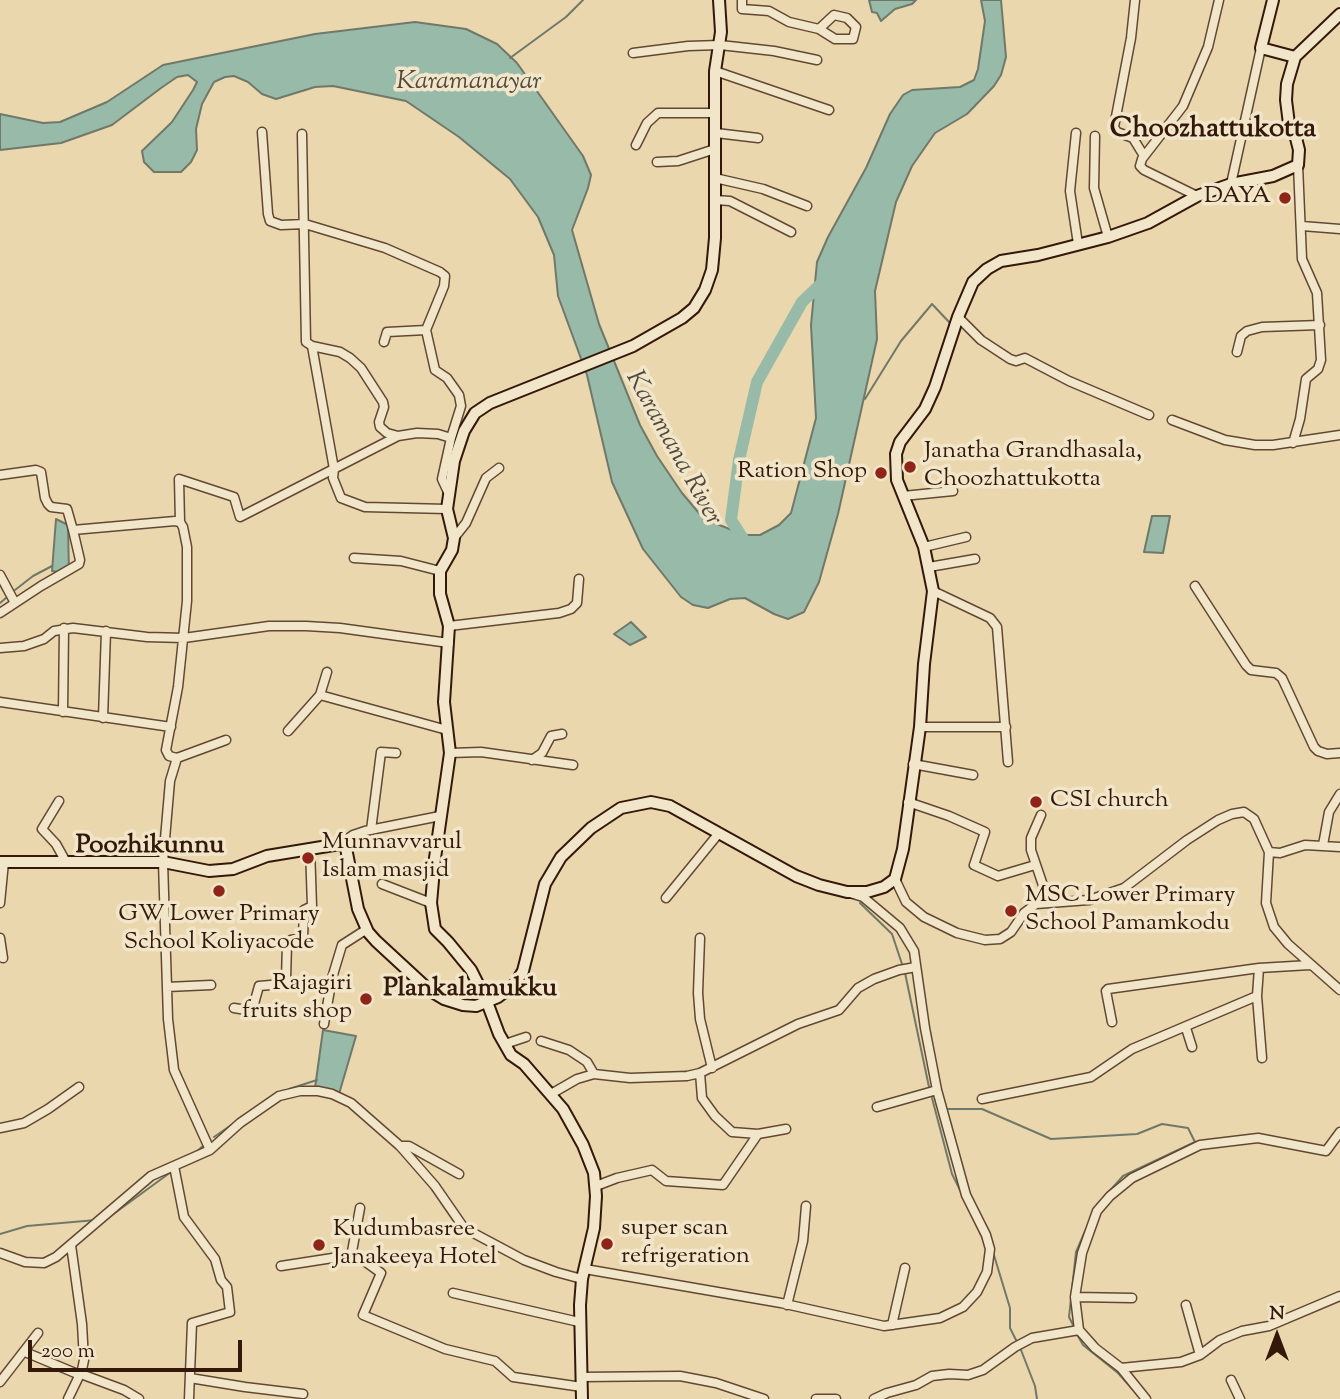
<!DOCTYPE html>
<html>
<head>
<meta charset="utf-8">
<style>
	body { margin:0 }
	#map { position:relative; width:1340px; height:1399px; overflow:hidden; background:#ead7ad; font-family:"Sorts Mill Goudy",serif }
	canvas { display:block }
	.north { position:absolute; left:1242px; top:1301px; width:70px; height:70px; -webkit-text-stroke:5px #f1e5ca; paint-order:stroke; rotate:0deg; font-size:19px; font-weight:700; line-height:28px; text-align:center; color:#34180a }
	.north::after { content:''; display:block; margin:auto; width:24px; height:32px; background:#34180a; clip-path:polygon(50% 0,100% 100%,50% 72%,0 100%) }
	.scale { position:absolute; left:28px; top:1340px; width:214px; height:32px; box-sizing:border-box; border:4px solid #34180a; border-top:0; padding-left:9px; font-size:21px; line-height:24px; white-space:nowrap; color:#34180a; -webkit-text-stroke:5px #f1e5ca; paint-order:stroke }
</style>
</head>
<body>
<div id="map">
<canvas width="1340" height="1399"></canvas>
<div class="north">N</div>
<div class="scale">200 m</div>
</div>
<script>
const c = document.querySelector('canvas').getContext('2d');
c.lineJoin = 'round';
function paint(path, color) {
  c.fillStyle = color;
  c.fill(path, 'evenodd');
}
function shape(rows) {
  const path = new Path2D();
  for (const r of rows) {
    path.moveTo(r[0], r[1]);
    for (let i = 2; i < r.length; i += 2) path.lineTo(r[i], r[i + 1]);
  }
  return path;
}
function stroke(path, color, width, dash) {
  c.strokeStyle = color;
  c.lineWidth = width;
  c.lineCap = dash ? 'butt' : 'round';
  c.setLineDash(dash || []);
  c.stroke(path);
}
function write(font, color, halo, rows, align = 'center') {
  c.font = font + ' "Sorts Mill Goudy",serif';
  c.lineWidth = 7;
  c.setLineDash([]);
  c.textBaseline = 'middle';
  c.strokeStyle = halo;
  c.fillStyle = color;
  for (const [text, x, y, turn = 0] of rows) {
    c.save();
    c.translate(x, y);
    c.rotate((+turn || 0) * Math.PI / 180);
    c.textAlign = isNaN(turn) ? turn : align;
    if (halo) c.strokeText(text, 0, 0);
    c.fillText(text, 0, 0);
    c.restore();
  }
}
const water = shape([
	[869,0,916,0,912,4,895,9,881,21,877,13,872,12,869,0],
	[981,0,1001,0,1006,57,1001,75,994,86,967,114,935,133,912,166,896,202,875,291,877,339,838,514,819,582,804,612,788,619,774,614,745,598,730,599,708,608,693,605,681,597,643,549,612,482,587,375,558,296,554,255,538,217,510,179,459,137,406,101,333,86,315,87,276,99,262,94,248,82,234,76,225,77,214,82,202,104,196,129,197,150,191,162,181,172,154,172,144,162,142,151,172,122,193,90,197,82,188,75,177,77,161,88,112,125,61,143,0,150,0,114,43,123,60,122,107,102,163,65,315,34,415,22,466,29,497,44,517,63,583,156,591,175,588,188,572,230,599,324,640,425,657,456,682,493,704,519,745,535,760,535,779,525,791,513,816,418,811,325,817,262,828,237,866,168,890,114,903,95,912,90,960,87,974,80,978,69,985,21,981,0],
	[1152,516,1170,516,1163,553,1144,552,1152,516],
	[56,519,68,525,69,574,52,571,56,519],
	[631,622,646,637,630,645,614,634,631,622],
	[323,1030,356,1036,339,1094,315,1088,323,1030]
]);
const stream = shape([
	[510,58,566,17,583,0],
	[865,399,901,341,932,304,949,322],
	[15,590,33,576,52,566],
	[0,603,6,598],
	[860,903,892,934,903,967],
	[905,973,929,1087],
	[289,1089,317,1080],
	[932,1098,952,1174,962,1194],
	[947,1109,982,1109,1051,1139,1137,1134,1162,1124,1188,1128,1195,1142,1123,1176,1098,1204],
	[214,1137,237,1121],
	[195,1153,204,1145],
	[108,1218,171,1172],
	[973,1218,984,1241],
	[0,1234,27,1226,96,1220],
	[993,1252,1010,1308,1010,1328,1016,1340],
	[1073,1325,1069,1317,1076,1252,1086,1229],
	[1078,1336,1083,1345,1118,1373,1141,1399],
	[1021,1350,1035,1386,1037,1399]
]);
const river = shape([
	[747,545,731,520,739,460,757,382,802,302,824,281]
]);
const street = shape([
	[742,0,742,9,769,11,789,22,819,29,835,39,853,39,856,27,847,18,834,15,819,29],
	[1135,0,1131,38,1114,127,1117,132,1133,138,1144,156],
	[633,53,688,46,720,45,774,51,817,60],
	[715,71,829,110],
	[262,132,268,214,270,221,281,225,305,224,385,248,440,272,445,276,444,286,426,330,435,370,447,378,459,395,461,406,451,438],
	[716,133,758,138],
	[1076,133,1070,191,1078,244],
	[302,134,306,342,312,346,340,352,350,358,361,368,383,402,384,407,379,422,380,427,387,433,398,436],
	[1095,136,1094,188,1108,237],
	[636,145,647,123,658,113,715,113],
	[657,162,678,161,715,149],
	[715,178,763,189,807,206],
	[1231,184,1261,48],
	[1197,196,1144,170,1140,166,1142,159,1183,106,1208,47,1219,0],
	[715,200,730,201,791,232],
	[1302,226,1340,229],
	[958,317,981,340,1010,359,1016,361,1025,358,1069,381,1149,415],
	[384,342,387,332,426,330],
	[312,346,334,469,333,478,341,498,365,507,447,509],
	[1237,352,1241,336,1247,331,1262,327,1320,325],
	[1172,420,1225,440,1255,445,1273,445,1340,435],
	[1293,443,1300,419,1306,379,1318,369,1321,360,1317,293,1302,259,1298,165],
	[0,475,36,470,41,472,45,498,48,504,51,507,67,509,73,530,175,521,180,522,183,527,187,547,187,601,178,687,166,750,169,756,177,758,170,781,163,862,168,1019,174,1070,210,1150],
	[903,496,953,491],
	[180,522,179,479,234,497,240,517,398,436,417,433,438,434,451,438,442,479,448,492],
	[454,538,466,523,486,478,499,468],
	[924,547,966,537],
	[354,558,401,561,440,571],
	[929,567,975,559],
	[0,575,15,603],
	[1195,586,1246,665,1251,670,1276,673,1282,678,1314,747,1318,751,1327,754,1340,753],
	[933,591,990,618,997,627,1008,762],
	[0,613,41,586,79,564,80,560,73,530],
	[449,626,559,613,571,609,577,603,579,579],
	[0,648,24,646,44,639,54,631,73,628,147,637,184,638,269,626,306,626,340,628,449,643],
	[327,672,320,695,447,730],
	[0,702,171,727],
	[63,712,64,628],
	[103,718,106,631],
	[920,727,1006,727],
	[288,731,320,695],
	[450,753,481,752,573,765],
	[177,758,226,740],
	[532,760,542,753,551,736,562,734],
	[913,764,973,775],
	[59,801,42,829,56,844,66,862],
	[908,802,949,816,985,832,974,865,998,876,1035,865],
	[1041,815,1031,838,1031,850,1049,903],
	[371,830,381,752,396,753],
	[340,844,353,835,365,831,440,816],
	[1323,845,1329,812,1340,794],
	[1269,852,1266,903,1274,927,1288,944,1340,990],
	[895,879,906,902,924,917,957,933,985,940,1000,939,1011,932,1024,913,1036,904,1089,900,1124,888,1187,840,1218,820,1232,814,1244,812,1254,819,1269,852,1280,853,1305,845,1340,847],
	[382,884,431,903],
	[666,898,719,833],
	[0,903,4,862],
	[0,938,3,958],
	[700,938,698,993,700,1019,712,1068],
	[167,987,211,985],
	[1257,996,1259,968],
	[234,1008,252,1011,259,986,282,984,286,979,287,944,291,940,303,938,304,910,312,906,310,848],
	[1112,1022,1106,991,1108,989,1259,968,1310,965],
	[324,1024,332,978,342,945,367,929],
	[1186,1028,1192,1047],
	[541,1041,569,1050,587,1062,594,1074],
	[505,1044,526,1037],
	[700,1073,702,1098,715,1116,732,1132,758,1134,786,1129],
	[551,1094,577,1079,594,1074,630,1078,687,1076,700,1073,798,1024,839,1010,858,988,874,979,899,970,916,967],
	[982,1099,1091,1077,1132,1049,1257,996,1262,1058],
	[877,1107,937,1090],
	[0,1128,24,1123,48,1109,79,1087],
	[1340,1132,1326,1151,1258,1138,1200,1145,1132,1178,1110,1196,1097,1211,1082,1253,1075,1297,1079,1330,1095,1348,1121,1368,1181,1362,1200,1355,1220,1340,1242,1331,1269,1326,1340,1296],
	[400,1146,409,1146,459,1174],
	[174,1166,184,1217,215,1259,221,1280,227,1287,230,1312,192,1323,189,1399],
	[596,1186,617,1178,652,1170,666,1181,723,1185,758,1134],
	[0,1253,25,1262,44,1263,56,1257,151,1176,210,1150,240,1123,279,1096,300,1091,318,1091,332,1094,351,1103,400,1146,435,1186,464,1228,524,1260,556,1272,582,1279],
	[351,1257,360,1208],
	[281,1266,339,1257,351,1257,363,1260,381,1273,363,1315,445,1349,495,1361,513,1377,582,1387],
	[585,1269,781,1303,884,1326,940,1318,963,1307,977,1292,987,1272,990,1249,986,1235,966,1195,937,1090,925,1028,914,951,900,928,863,897,853,894],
	[453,1293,579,1322],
	[1075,1297,1132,1298],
	[787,1305,803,1241,806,1206],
	[1186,1305,1200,1355],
	[892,1325,905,1268],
	[25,1352,80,1375],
	[1121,1368,1146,1399],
	[81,1374,124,1390,139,1399],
	[581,1377,680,1376,716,1383,764,1399],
	[190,1378,245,1387,303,1394],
	[1231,1380,1240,1399],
	[0,1382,38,1333],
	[68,1399,82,1370,84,1360,82,1324,71,1245],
	[816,1399,836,1399],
	[874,1399,887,1393,916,1385,932,1376,949,1374,968,1375,983,1370,1015,1347,1032,1338,1079,1330]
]);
const secondary = shape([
	[1273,0,1261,48,1295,57],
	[0,862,163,862,209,871,233,869,267,856,340,844,346,848,358,909,368,932,376,941,429,990,444,999,463,1005,476,1006,498,997,515,984,523,971,545,884,561,857,591,828,621,808,651,802,670,806,796,876,819,885,847,892,867,892,884,887,895,879,903,849,920,727,924,664,933,591,924,547,897,480,896,454,900,442,925,409,935,387,958,317,973,282,987,269,1001,261,1038,255,1108,237,1148,223,1197,196,1231,184,1273,176,1298,165,1299,150,1296,138,1289,124,1286,100,1287,84,1295,57,1340,14],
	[582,1399,580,1305,582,1279,594,1228,596,1196,594,1173,583,1145,563,1109,524,1064,511,1055,499,1034,487,1002,471,970,448,942,435,929,431,903,435,858,450,753,444,702,449,626,440,594,440,571,452,550,454,538,447,509,454,461,464,431,475,413,490,403,633,346,682,318,694,308,705,290,712,270,715,238,715,71,721,32,719,0]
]);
const markers = [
	[1285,198,7,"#8f2418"],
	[910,467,7,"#8f2418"],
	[881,473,7,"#8f2418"],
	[1036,802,7,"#8f2418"],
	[308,858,7,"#8f2418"],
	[219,891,7,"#8f2418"],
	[1011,911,7,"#8f2418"],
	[366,999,7,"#8f2418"],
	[607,1244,7,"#8f2418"],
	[319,1245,7,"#8f2418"]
];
const poiNames = [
	["DAYA",1271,198,"right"],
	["Janatha Grandhasala,",924,453],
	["Choozhattukotta",924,481],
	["Ration Shop",867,473,"right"],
	["CSI church",1050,802],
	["Munnavvarul",322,844],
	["Islam masjid",322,872],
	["MSC Lower Primary",1025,897],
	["School Pamamkodu",1025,925],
	["GW Lower Primary",219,916,"center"],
	["School Koliyacode",219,944,"center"],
	["Rajagiri",352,985,"right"],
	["fruits shop",352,1013,"right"],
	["super scan",621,1230],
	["refrigeration",621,1258],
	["Kudumbasree",333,1231],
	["Janakeeya Hotel",333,1259]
];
const waterNames = [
	["Karamanayar",469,84],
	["Karamana River",672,449,61]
];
const neighbourhoodNames = [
	["Poozhikunnu",150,848],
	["Plankalamukku",470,991]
];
const quarterNames = [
	["Choozhattukotta",1213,131]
];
paint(water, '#98baa9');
stroke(water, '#707969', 2);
stroke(stream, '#707969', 2);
stroke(river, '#98baa9', 12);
stroke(street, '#624833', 11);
stroke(secondary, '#34180a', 14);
stroke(street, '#f1e5ca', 8);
stroke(secondary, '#f1e5ca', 10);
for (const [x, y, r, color] of markers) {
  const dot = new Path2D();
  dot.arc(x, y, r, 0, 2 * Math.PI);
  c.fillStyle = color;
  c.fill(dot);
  stroke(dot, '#f1e5ca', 2.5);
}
write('24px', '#34180a', '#f1e5ca', poiNames, 'left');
write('italic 26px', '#52493a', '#f1e5ca', waterNames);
write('bold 26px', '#34180a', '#f1e5ca', neighbourhoodNames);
write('bold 28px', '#34180a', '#f1e5ca', quarterNames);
</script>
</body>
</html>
